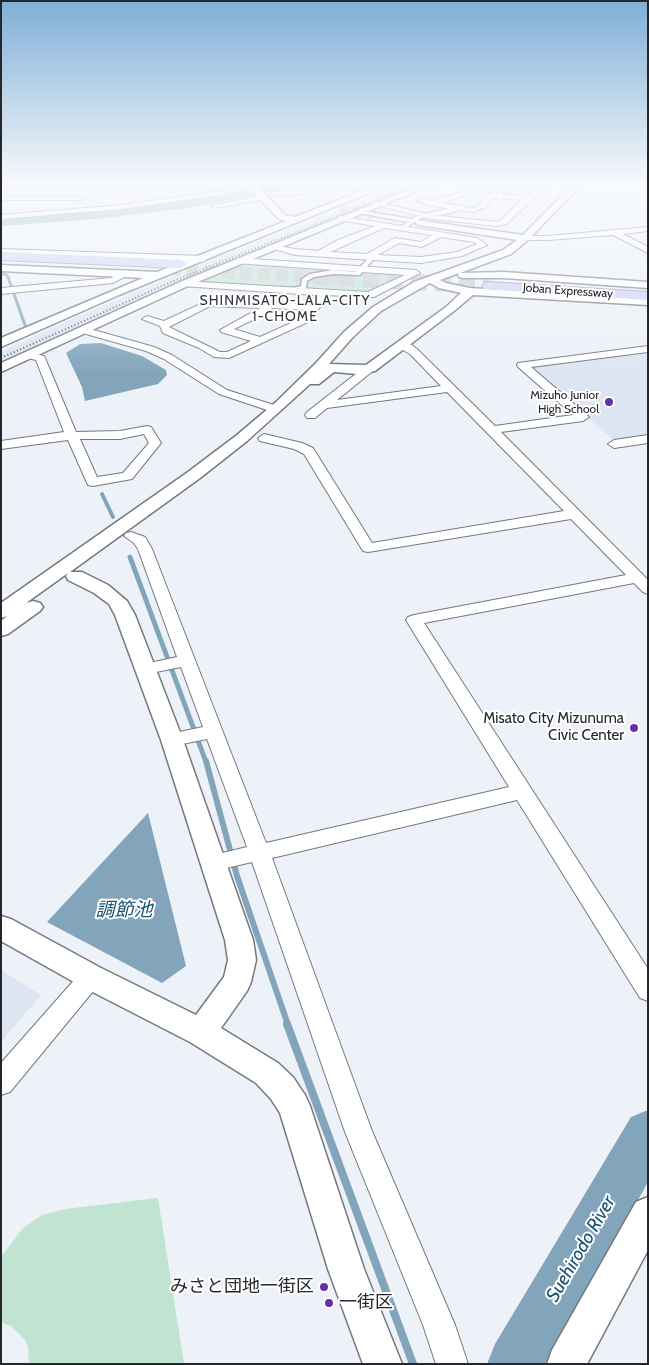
<!DOCTYPE html>
<html>
<head>
<meta charset="utf-8">
<style>
	body { margin:0 }
	#map { position:relative; width:649px; height:1365px; overflow:hidden; background:#edf1f8; font-family:Cabin,sans-serif }
	canvas { display:block }
	.frame { position:absolute; inset:0; border:2px solid #26272a; pointer-events:none }
</style>
</head>
<body>
<div id="map">
<canvas width="649" height="1365"></canvas>
<div class="frame"></div>
</div>
<script>
const c = document.querySelector('canvas').getContext('2d');
c.lineJoin = 'round';
function paint(path, color) {
  c.fillStyle = color;
  c.fill(path, 'evenodd');
}
function shape(rows) {
  const path = new Path2D();
  for (const r of rows) {
    path.moveTo(r[0], r[1]);
    for (let i = 2; i < r.length; i += 2) path.lineTo(r[i], r[i + 1]);
  }
  return path;
}
function stroke(path, color, width, dash) {
  c.strokeStyle = color;
  c.lineWidth = width;
  c.lineCap = dash ? 'butt' : 'round';
  c.setLineDash(dash || []);
  c.stroke(path);
}
function write(font, color, halo, rows, align = 'center') {
  c.font = font + ' Cabin,"Noto Sans JP",sans-serif';
  c.lineWidth = 4;
  c.setLineDash([]);
  c.textBaseline = 'middle';
  c.strokeStyle = halo;
  c.fillStyle = color;
  for (const [text, x, y, turn = 0] of rows) {
    c.save();
    c.translate(x, y);
    c.rotate((+turn || 0) * Math.PI / 180);
    c.textAlign = isNaN(turn) ? turn : align;
    if (halo) c.strokeText(text, 0, 0);
    c.fillText(text, 0, 0);
    c.restore();
  }
}
const built = shape([
	[408,183,426,183,200,273,1,362,1,352,72,319,216,258],
	[648,350,648,437,620,441,614,440,529,368,531,365],
	[1,970,41,995,1,1042]
]);
const green = shape([
	[243,264,409,273,372,293,198,284],
	[158,1198,184,1364,29,1364,28,1346,24,1339,11,1326,1,1322,1,1257,23,1228,42,1215,65,1209]
]);
const water = shape([
	[276,183,318,183,189,208,96,219,1,226,1,218,153,205,194,199],
	[101,343,142,356,166,370,167,375,158,384,85,401,82,387,66,353,80,344],
	[148,813,186,966,162,983,47,922]
]);
const streamFar5 = shape([
	[1,273,7,275,8,278]
]);
const streamFar4 = shape([
	[8,277,26,328]
]);
const streamFar3 = shape([
	[102,494,113,517]
]);
const streamFar2 = shape([
	[130,557,206,762]
]);
const streamFar1 = shape([
	[206,761,237,876,288,1025]
]);
const stream = shape([
	[287,1024,413,1364]
]);
const river = shape([
	[648,1110,648,1182,547,1364,487,1364,495,1344,631,1117,648,1110]
]);
const tertiaryTunnel = shape([
	[339,210,382,216]
]);
const motorwayTunnelFar1 = shape([
	[168,269,339,278]
]);
const motorwayTunnel = shape([
	[315,277,489,286]
]);
const pedestrian = shape([
	[523,183,529,183,523,187,503,192,502,197,497,196,499,190,523,183],
	[459,206,461,209,450,213,421,218,402,230,400,227,408,222,359,213,362,211,412,219,417,216,459,206],
	[371,255,376,256,360,275,333,274,314,277,307,281,306,288,295,293,292,291,293,288,301,286,302,279,310,274,333,270,356,272,371,255]
]);
const minor = shape([
	[260,183,273,183,220,195,122,209,1,219,1,215,122,205,220,191,260,183],
	[485,183,494,183,443,203,472,208,480,204,488,194,526,196,542,183,549,183,507,224,497,226,431,219,372,204,376,202,432,215,497,222,501,220,522,200,493,198,486,207,473,212,433,206,417,201,421,199,434,201,485,183],
	[378,185,380,186,380,188,274,196,270,194,274,192,378,185],
	[263,195,267,197,266,199,215,208,211,206,263,195],
	[1,196,82,196,86,198,82,200,1,200,1,196],
	[339,216,477,238,487,245,462,256,421,263,295,255,268,247,272,245,295,249,318,251,338,240,375,226,339,220,339,216],
	[384,228,432,235,421,242,395,238,367,254,330,252,384,228],
	[441,237,474,242,477,244,457,252,421,257,378,255,399,243,422,247,441,237],
	[648,227,648,231,623,234,648,247,648,253,613,235,548,240,525,240,521,238,525,236,548,236,648,227],
	[1,249,203,256,207,259,203,262,1,254,1,249],
	[238,258,416,270,420,273,374,297,324,295,320,307,308,322,229,358,214,357,199,348,163,333,160,326,142,319,147,316,164,321,209,300,311,304,315,295,181,286,179,284,184,281,368,292,405,275,235,263,234,261,238,258],
	[210,306,260,308,220,330,221,332,251,341,227,352,220,352,169,327,210,306],
	[272,308,308,310,302,318,260,337,234,329,259,317,272,308],
	[125,270,128,271,128,275,113,283,1,294,1,288,111,278,125,270],
	[83,327,154,347,172,355,227,390,280,407,282,409,276,413,219,394,164,359,146,351,79,332,78,330,83,327],
	[402,342,412,345,418,350,495,426,573,415,518,367,517,365,518,363,648,346,648,352,531,367,589,417,583,421,501,432,648,580,648,594,643,592,634,583,424,623,648,969,648,1001,640,998,517,800,272,858,372,1131,455,1325,468,1364,436,1364,423,1325,345,1132,252,862,214,871,206,869,203,863,206,857,247,847,207,739,172,746,165,745,163,740,165,735,203,727,181,667,146,674,140,673,137,669,140,665,177,657,138,549,134,543,124,536,126,533,131,532,145,537,152,549,266,843,509,787,406,620,408,617,414,615,626,575,571,519,368,552,363,551,304,454,294,449,260,441,258,438,264,434,302,443,313,448,372,543,564,511,447,392,327,408,315,418,307,418,305,415,307,412,366,366,370,365,374,366,375,368,374,370,337,400,441,386,410,354,398,347,397,345,398,343,402,342],
	[27,352,44,356,45,358,76,432,120,431,147,426,151,427,161,443,132,479,93,486,88,485,68,440,1,449,1,441,64,432,36,360,23,357,22,355,27,352],
	[144,434,149,443,123,473,97,477,80,439,120,439,144,434],
	[648,435,648,443,614,448,608,444,614,440,648,435],
	[91,967,99,970,103,977,99,984,10,1092,1,1095,1,1063,83,970,91,967]
]);
const tertiary = shape([
	[1,183,257,183,257,186,285,215,295,217,382,183,393,183,119,295,1,347,1,338,143,278,1,271,1,265,157,272,286,221,279,219,249,188,1,187,1,183],
	[425,183,436,183,188,286,1,372,1,363,180,282,425,183],
	[574,183,583,183,528,240,511,254,460,273,504,272,648,282,648,288,504,278,463,278,459,277,458,275,459,273,440,280,446,283,470,288,648,299,648,305,473,295,454,311,375,371,357,374,334,372,319,384,310,384,247,441,200,478,70,572,82,572,108,585,127,601,135,615,183,740,253,940,256,960,251,982,247,991,221,1028,278,1063,293,1077,305,1095,310,1106,364,1269,402,1364,363,1364,328,1269,280,1113,271,1099,256,1083,190,1042,81,986,1,941,1,916,11,919,101,968,196,1015,224,977,228,960,225,940,161,740,115,615,109,604,94,593,68,580,66,576,68,573,26,603,33,601,40,603,43,607,40,611,8,634,1,636,1,621,7,616,1,618,1,603,188,472,237,435,276,402,316,363,344,332,373,307,414,282,503,250,517,240,419,225,416,224,416,220,523,235,574,183],
	[430,283,439,288,461,293,446,307,366,365,329,364,352,338,381,311,430,283],
	[648,1197,648,1250,587,1364,547,1364,552,1350,636,1202,648,1197]
]);
const motorway = shape([
	[1,252,180,260,187,264,180,268,1,260,1,252],
	[489,282,648,292,648,300,484,289,482,286,484,283,489,282]
]);
const rail = shape([
	[1,358,169,283,419,183]
]);
const markers = [
	[609,402,5,"#6b2fa5"],
	[634,728,5,"#6b2fa5"],
	[324,1287,5,"#6b2fa5"],
	[329,1303,5,"#6b2fa5"]
];
const farStreetnames = [
	["Joban Expressway",568,291,4]
];
const farPoinames = [
	["Mizuho Junior",599,395],
	["High School",599,409]
];
const farNeighbourhoodnames = [
	["SHINMISATO-LALA-CITY",285,301],
	["1-CHOME",285,317]
];
const poiNames = [
	["Misato City Mizunuma",624,719],
	["Civic Center",624,736]
];
const nearPoinames = [
	["みさと団地一街区",314,1287],
	["一街区",339,1303,"left"]
];
const nearWaternames = [
	["調節池",124,910],
	["Suehirodo River",581,1249,-60]
];
paint(built, '#dde5f3');
paint(green, '#c0e3d2');
paint(water, '#83a5bc');
stroke(streamFar5, '#83a5bc', 2.5);
stroke(streamFar4, '#83a5bc', 3);
stroke(streamFar3, '#83a5bc', 4);
stroke(streamFar2, '#83a5bc', 5);
stroke(streamFar1, '#83a5bc', 6);
stroke(stream, '#83a5bc', 8);
paint(river, '#83a5bc');
stroke(tertiaryTunnel, '#c5c9cf', 9, [9, 5]);
stroke(motorwayTunnelFar1, '#c5c9cf', 12, [12, 6]);
stroke(motorwayTunnel, '#c5c9cf', 16, [16, 8]);
stroke(pedestrian, '#75787e', 3);
stroke(minor, '#75787e', 2);
stroke(tertiary, '#75787e', 3);
stroke(motorway, '#9494af', 2);
paint(pedestrian, '#fff');
paint(minor, '#fff');
paint(tertiary, '#fff');
paint(motorway, '#cfcff7');
stroke(rail, '#484a4d', 2, [1, 2.5]);
const sky = c.createLinearGradient(0, 0, 0, 374);
sky.addColorStop(0, '#7faed6');
sky.addColorStop(0.49, '#f7f9fc');
sky.addColorStop(1, '#f7f9fc00');
c.fillStyle = sky;
c.fillRect(0, 0, 649, 374);
for (const [x, y, r, color] of markers) {
  const dot = new Path2D();
  dot.arc(x, y, r, 0, 2 * Math.PI);
  c.fillStyle = color;
  c.fill(dot);
  stroke(dot, '#fff', 2);
}
write('12px', '#26272a', '#fff', farStreetnames);
write('12px', '#26272a', '#fff', farPoinames, 'right');
c.letterSpacing = '1px';
write('14px', '#31343a', '#fff', farNeighbourhoodnames);
c.letterSpacing = '0px';
write('15px', '#26272a', '#fff', poiNames, 'right');
write('18px', '#26272a', '#fff', nearPoinames, 'right');
write('italic 19px', '#175373', '#fff', nearWaternames);
</script>
</body>
</html>
